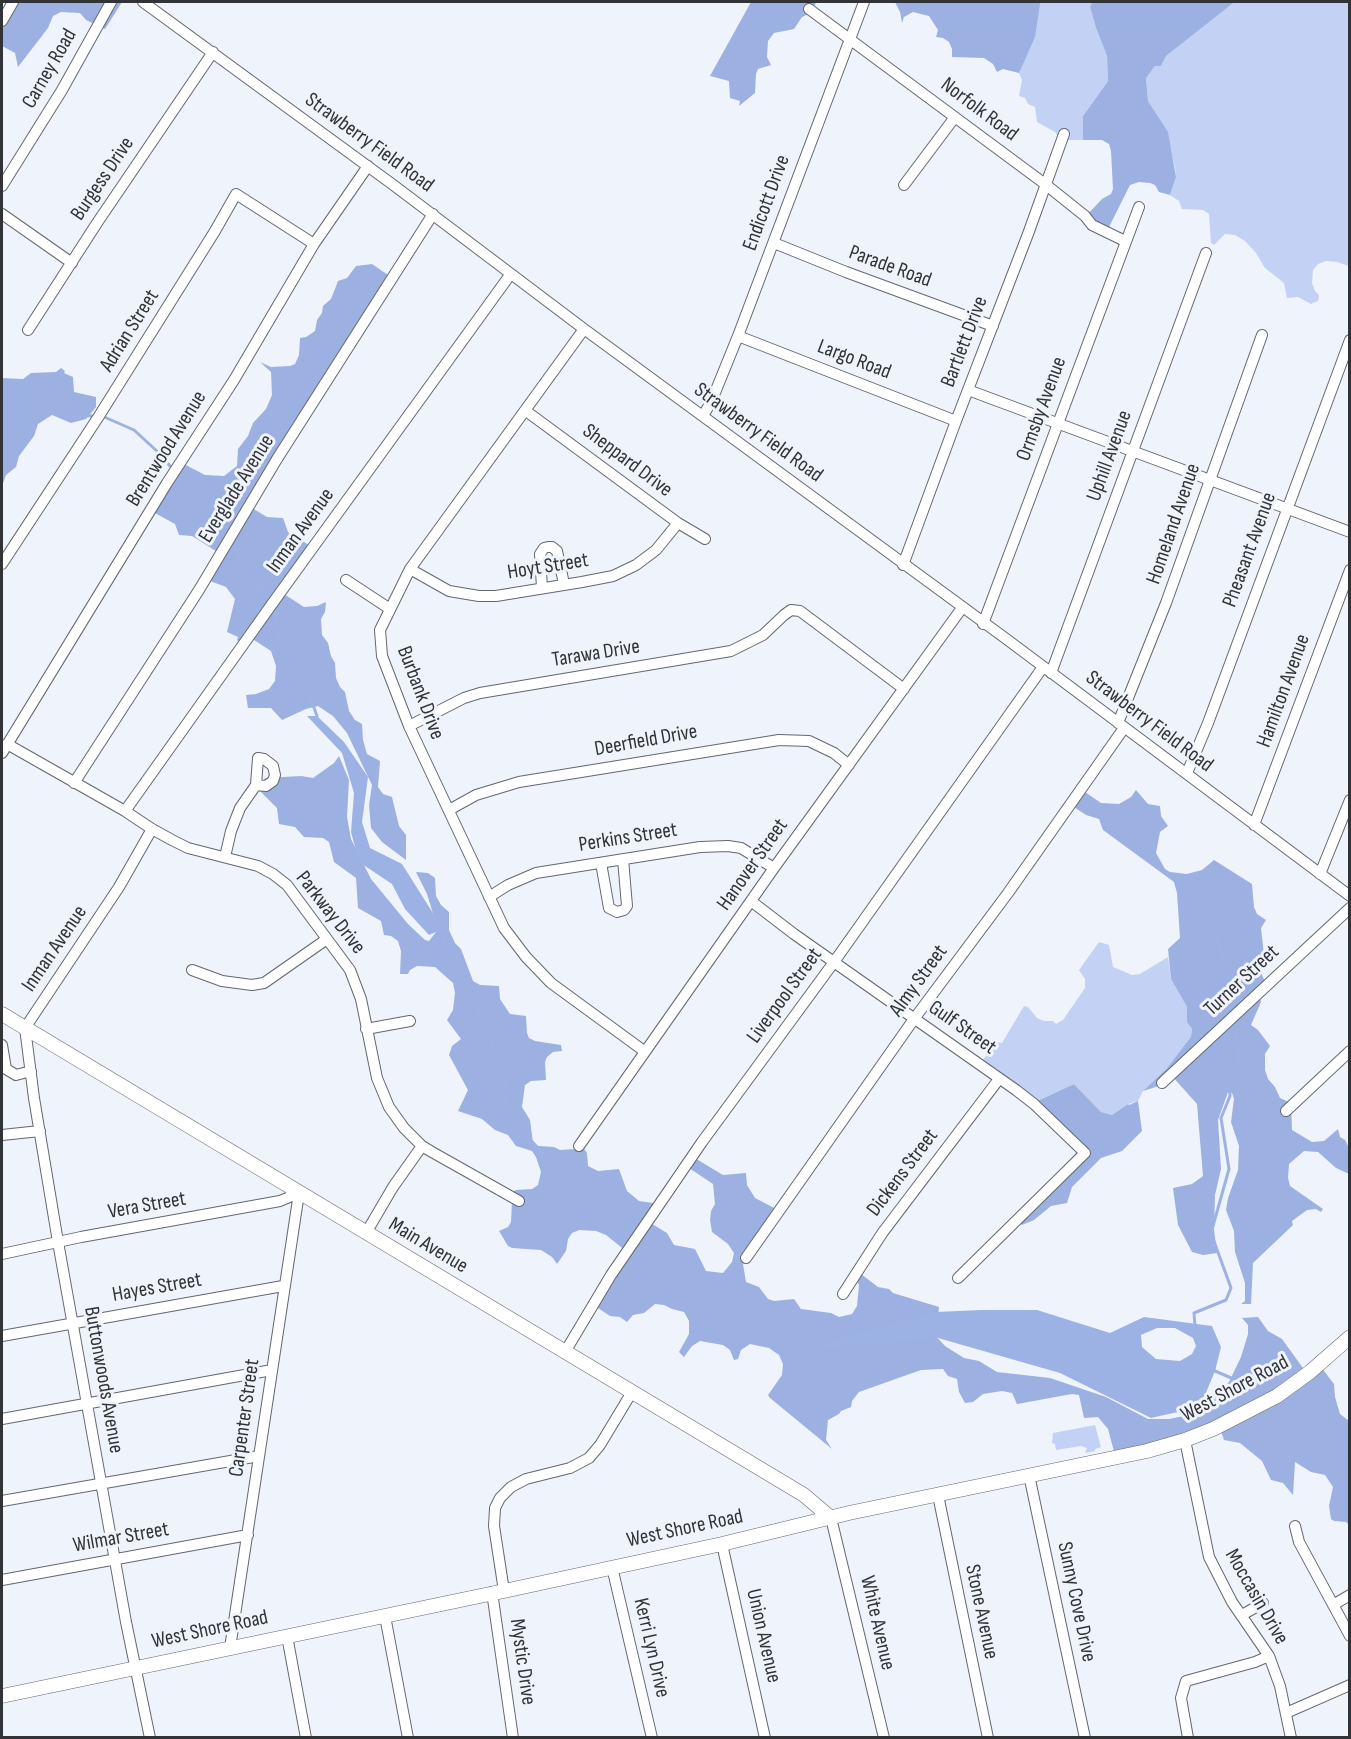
<!DOCTYPE html>
<html>
<head>
<meta charset="utf-8">
<style>
	body { margin:0 }
	#map { position:relative; width:1351px; height:1739px; overflow:hidden; background:#eff3fb; font-family:"Sofia Sans Condensed",sans-serif }
	canvas { display:block }
	.frame { position:absolute; inset:0; border:3px solid #323336; pointer-events:none }
</style>
</head>
<body>
<div id="map">
<canvas width="1351" height="1739"></canvas>
<div class="frame"></div>
</div>
<script>
const c = document.querySelector('canvas').getContext('2d');
c.lineJoin = 'round';
function paint(path, color) {
  c.fillStyle = color;
  c.fill(path, 'evenodd');
}
function shape(rows) {
  const path = new Path2D();
  for (const r of rows) {
    path.moveTo(r[0], r[1]);
    for (let i = 2; i < r.length; i += 2) path.lineTo(r[i], r[i + 1]);
  }
  return path;
}
function stroke(path, color, width, dash) {
  c.strokeStyle = color;
  c.lineWidth = width;
  c.lineCap = dash ? 'butt' : 'round';
  c.setLineDash(dash || []);
  c.stroke(path);
}
function write(font, color, halo, rows, align = 'center') {
  c.font = font + ' "Sofia Sans Condensed",sans-serif';
  c.lineWidth = 6;
  c.setLineDash([]);
  c.textBaseline = 'middle';
  c.strokeStyle = halo;
  c.fillStyle = color;
  for (const [text, x, y, turn = 0] of rows) {
    c.save();
    c.translate(x, y);
    c.rotate((+turn || 0) * Math.PI / 180);
    c.textAlign = isNaN(turn) ? turn : align;
    if (halo) c.strokeText(text, 0, 0);
    c.fillText(text, 0, 0);
    c.restore();
  }
}
const green = shape([
	[1040,2,1092,2,1090,7,1096,28,1107,56,1108,81,1083,116,1083,140,1067,140,1063,143,1055,132,1037,122,1035,107,1028,104,1025,98,1019,96,1022,80,1019,73],
	[1232,2,1349,2,1349,266,1337,262,1326,261,1318,264,1313,270,1312,283,1315,291,1319,295,1318,301,1311,304,1298,297,1287,298,1284,283,1265,268,1256,253,1245,241,1235,235,1225,234,1214,245,1211,243,1209,214,1203,210,1182,209,1179,201,1170,195,1176,177,1175,168,1167,132,1148,101,1146,78,1155,66,1161,66,1166,56],
	[1099,942,1109,945,1113,967,1132,975,1140,974,1168,957,1171,979,1187,1007,1187,1022,1192,1029,1191,1038,1167,1068,1143,1091,1138,1101,1128,1104,1112,1115,1101,1112,1074,1084,1033,1103,980,1064,996,1042,1002,1043,1005,1038,1024,1006,1028,1007,1037,1018,1044,1021,1053,1021,1056,1024,1063,1020,1085,988,1085,979,1079,970],
	[1095,1425,1101,1447,1095,1449,1095,1451,1085,1453,1087,1448,1081,1446,1056,1450,1055,1444,1052,1443,1053,1433]
]);
const forest = shape([
	[17,2,122,2,105,29,86,20,80,13,61,12,53,16,48,28,18,67,15,53,2,46,2,28],
	[751,2,816,2,813,12,802,17,794,29,774,33,768,41,767,57,771,65,758,69,756,74,755,93,739,106,740,101,730,98,729,81,710,76],
	[895,2,1040,2,1040,4,1035,37,1019,73,1003,69,997,72,993,64,984,58,952,57,952,49,949,42,943,38,936,37,938,30,929,16,913,12,904,17,902,23,900,12],
	[1092,2,1233,3,1166,56,1161,66,1155,66,1146,78,1148,101,1168,132,1176,177,1170,195,1159,192,1155,185,1150,183,1139,182,1130,185,1108,229,1086,216,1102,199,1111,194,1113,189,1111,151,1109,144,1102,140,1083,140,1083,116,1108,81,1107,56,1096,28,1090,7],
	[372,264,391,277,252,508,267,517,283,518,288,532,312,547,284,594,304,607,317,606,326,602,325,612,321,619,322,635,328,643,331,656,335,663,336,678,340,687,345,692,349,711,355,720,362,724,363,740,367,754,380,761,378,787,383,794,392,797,399,826,406,835,406,860,382,842,371,828,369,805,372,785,347,733,333,716,318,706,306,709,282,720,271,708,248,708,246,695,256,694,269,689,275,681,276,666,271,651,251,638,243,644,237,640,238,637,227,632,235,599,226,587,205,579,219,553,192,536,179,535,175,524,153,512,182,463,205,475,224,476,237,466,238,449,248,436,253,423,266,409,272,395,271,372,260,362,271,367,290,366,295,364,299,355,300,338,306,337,315,331,317,320,322,313,323,306,331,299,338,281,347,278,356,266],
	[61,368,65,371,64,373,73,377,74,392,96,397,96,407,86,419,71,423,52,415,38,424,34,436,19,456,16,467,6,475,2,486,2,378,23,379,31,373,56,372],
	[339,756,349,780,347,817,351,839,371,879,408,924,425,940,429,941,436,932,435,920,427,894,416,872,428,873,435,878,436,896,441,905,449,912,449,930,455,943,461,949,473,981,480,985,499,986,500,999,510,1014,526,1016,527,1033,529,1038,535,1041,561,1045,562,1051,553,1052,547,1057,545,1062,546,1080,531,1081,525,1085,522,1107,530,1120,533,1143,539,1146,554,1147,560,1150,575,1149,581,1144,587,1153,588,1166,598,1171,619,1169,627,1191,639,1201,660,1204,649,1222,667,1233,674,1245,695,1249,706,1271,723,1273,732,1262,734,1253,728,1244,712,1232,710,1220,711,1211,715,1204,713,1184,686,1166,693,1157,723,1175,746,1173,747,1185,755,1198,780,1211,743,1264,746,1282,759,1287,768,1299,774,1301,794,1299,801,1309,831,1313,839,1317,852,1314,857,1306,859,1285,855,1279,861,1274,878,1287,889,1289,893,1293,939,1307,938,1317,932,1332,945,1346,964,1358,979,1361,997,1372,1050,1378,1106,1397,1148,1419,1169,1419,1184,1416,1208,1404,1229,1382,1241,1357,1248,1334,1248,1325,1242,1318,1258,1317,1268,1331,1282,1339,1308,1375,1321,1367,1334,1384,1335,1397,1340,1414,1349,1421,1349,1525,1346,1522,1334,1521,1331,1519,1329,1506,1333,1487,1325,1475,1311,1472,1295,1462,1293,1495,1283,1483,1271,1480,1262,1461,1240,1443,1224,1440,1220,1428,1116,1459,1108,1429,1098,1417,1084,1418,1079,1395,1072,1394,1017,1404,1012,1393,1002,1391,983,1394,973,1402,965,1403,959,1392,957,1379,948,1376,943,1369,921,1370,859,1392,852,1401,851,1407,841,1411,839,1414,828,1420,826,1440,832,1449,770,1398,768,1395,782,1375,783,1364,779,1355,769,1348,750,1344,741,1350,738,1359,734,1360,730,1350,723,1345,700,1341,692,1346,684,1357,679,1352,689,1334,689,1321,684,1312,672,1309,664,1305,655,1304,644,1313,633,1315,627,1322,620,1317,610,1316,595,1306,626,1251,606,1235,596,1231,579,1230,572,1233,568,1239,566,1251,557,1264,552,1257,541,1250,512,1248,508,1246,499,1231,508,1227,511,1222,512,1201,509,1194,516,1190,532,1189,538,1185,541,1172,536,1157,532,1151,516,1146,508,1135,495,1130,482,1119,458,1111,468,1090,449,1055,452,1046,461,1039,447,1020,453,1010,455,993,453,983,435,967,417,966,410,970,408,974,400,974,401,951,398,941,391,936,384,935,381,921,358,908,356,878,334,862,329,842,323,838,304,837,295,827,279,824,277,808,257,788,266,778,301,776,313,778,334,763],
	[1082,790,1101,803,1119,804,1131,797,1136,790,1148,804,1160,806,1161,816,1168,826,1160,832,1156,853,1165,869,1170,872,1187,874,1202,870,1214,860,1252,884,1254,907,1257,914,1266,920,1261,928,1264,955,1260,964,1262,975,1266,984,1259,992,1261,1002,1251,1025,1258,1030,1270,1046,1265,1054,1265,1070,1268,1079,1275,1087,1280,1098,1291,1103,1292,1130,1312,1142,1324,1141,1338,1129,1340,1137,1345,1140,1349,1148,1349,1174,1336,1168,1318,1152,1304,1151,1289,1164,1288,1178,1290,1186,1323,1209,1321,1212,1316,1209,1307,1210,1292,1221,1293,1225,1253,1263,1251,1304,1241,1304,1245,1301,1245,1283,1235,1252,1234,1231,1226,1210,1228,1198,1238,1170,1239,1146,1231,1122,1234,1099,1232,1093,1228,1092,1218,1120,1221,1169,1215,1195,1214,1230,1217,1253,1203,1255,1192,1252,1178,1225,1173,1188,1192,1184,1203,1176,1197,1104,1172,1076,1162,1085,1143,1091,1167,1068,1191,1037,1192,1029,1187,1022,1187,1007,1171,979,1168,949,1180,938,1177,893,1174,882,1103,830,1099,819,1086,815,1071,805],
	[1074,1084,1101,1112,1112,1115,1128,1104,1129,1105,1138,1101,1142,1131,1122,1151,1101,1158,1072,1187,1067,1203,1051,1206,1034,1220,1022,1225,1014,1217,1080,1149,1033,1103]
]);
const water = shape([
	[307,716,317,716,344,742,368,777,362,822,370,848,402,864,443,929,429,935,405,909,392,884,359,862,351,832,354,793,342,753],
	[981,1310,1037,1310,1110,1333,1144,1317,1212,1326,1221,1347,1215,1371,1200,1407,1151,1418,1060,1373,938,1338,811,1349,856,1334,936,1312],
	[1157,1328,1175,1328,1193,1338,1196,1346,1192,1354,1180,1361,1156,1359,1142,1347,1141,1335]
]);
const stream = shape([
	[2,395,15,397,48,411,65,415,95,416],
	[102,416,134,430,159,453,170,466],
	[182,475,212,500,228,533],
	[232,542,243,564,271,602],
	[274,607,280,642,286,660,307,688,317,716],
	[443,929,445,947,450,963,470,991,505,1076,504,1096,511,1113,520,1128,544,1155,572,1178,605,1218,629,1236],
	[1216,935,1227,973,1230,1010],
	[641,1245,731,1312,747,1322,811,1349],
	[1195,1326,1194,1313,1226,1300,1231,1288,1211,1233,1229,1169,1221,1118,1230,1096,1229,1081,1237,1071,1239,1051,1234,1026],
	[1213,1368,1215,1371,1271,1395],
	[1280,1399,1309,1415,1329,1431,1350,1456]
]);
const minor = shape([
	[143,2,392,184,584,329,1005,638,1350,896],
	[809,9,1045,184,1085,216,1092,225,1125,241],
	[2,21,13,2],
	[904,185,955,117],
	[2,186,62,90,111,2],
	[2,214,72,263],
	[774,243,846,272,993,326],
	[584,329,410,569,380,630,382,656,409,726,504,928,526,957,551,983,644,1051],
	[28,330,97,223,213,52],
	[738,336,956,421],
	[968,390,1350,532],
	[526,411,678,523,705,539],
	[703,416,712,400,738,336,864,2],
	[2,564,99,416,215,231,236,194,314,244],
	[903,565,956,421,1028,234,1064,134],
	[410,569,449,591,479,596,496,596,582,582,613,576,636,565,656,550,678,523],
	[346,580,390,609],
	[542,588,540,554,544,548,548,547,552,547,557,551,564,584],
	[983,624,1139,207],
	[1051,673,1206,253],
	[1118,723,1166,603,1262,335],
	[409,726,464,698,480,693,731,651,763,635,784,615,791,610,800,611,904,689],
	[7,744,125,811,152,829,172,840,188,848,258,866,273,874,287,885,350,970,361,999,377,1078,389,1107,404,1128,422,1146,432,1152,519,1201],
	[2,753,167,483,234,380,314,244,368,166],
	[1187,773,1208,723,1350,340],
	[74,783,199,590,277,459,433,214],
	[449,810,476,795,519,782,779,740,809,741,834,753,849,765],
	[125,811,272,604,510,275],
	[1254,825,1350,570],
	[225,857,231,831,240,808,256,785,266,786,273,781,275,775,273,766,264,759,258,758,256,785],
	[601,863,609,908,617,912,624,910,627,906,623,859],
	[1320,874,1350,800],
	[489,897,508,885,536,873,700,847,728,846,741,848,774,868],
	[751,901,794,934,1016,1090,1034,1104,1085,1153,958,1278],
	[192,970,222,981,252,985,264,983,327,939],
	[366,1029,410,1021],
	[2,1045,6,1069,16,1075,31,1071],
	[1162,1083,1350,908],
	[1286,1111,1350,1051],
	[2,1135,40,1131],
	[579,1146,774,868,962,608],
	[366,1233,393,1187,422,1146],
	[2,1254,81,1237,280,1201,299,1193],
	[746,1258,914,1019,1008,893,1124,728],
	[843,1294,883,1232,999,1079],
	[2,1336,283,1286],
	[565,1352,611,1275,702,1142,834,962,1043,667],
	[2,1419,272,1370],
	[1185,1440,1209,1557,1232,1602,1269,1656,1280,1686,1291,1738],
	[1029,1475,1085,1738],
	[938,1495,988,1738],
	[2,1501,259,1456],
	[831,1518,884,1738],
	[1295,1526,1299,1542,1350,1636],
	[722,1544,765,1738],
	[612,1567,652,1738],
	[2,1580,248,1535],
	[504,1591,494,1526,495,1508,500,1498,511,1487,526,1479,570,1468,589,1458,600,1445,632,1392],
	[492,1592,513,1738],
	[1333,1605,1350,1595],
	[1242,1615,1263,1603],
	[385,1616,408,1738],
	[287,1636,306,1738],
	[230,1648,299,1193],
	[1286,1713,1350,1685],
	[150,1738,126,1622,58,1242,34,1098,25,1028,119,887,152,829],
	[1188,1738,1181,1698,1186,1681,1255,1662,1269,1656]
]);
const major = shape([
	[2,1014,804,1495,831,1518],
	[2,1696,504,1591,722,1544,849,1513,1147,1451,1185,1440,1213,1429,1277,1396,1310,1372,1350,1337]
]);
const streetNames = [
	["Carney Road",50,69,-60],
	["Norfolk Road",979,110,37],
	["Strawberry Field Road",369,143,36],
	["Burgess Drive",103,179,-56],
	["Endicott Drive",767,203,-70],
	["Parade Road",890,267,20],
	["Adrian Street",130,331,-58],
	["Bartlett Drive",965,342,-69],
	["Largo Road",854,360,21],
	["Ormsby Avenue",1042,409,-70],
	["Strawberry Field Road",758,433,36],
	["Brentwood Avenue",167,449,-58],
	["Uphill Avenue",1110,456,-70],
	["Sheppard Drive",627,461,37],
	["Everglade Avenue",237,489,-58],
	["Homeland Avenue",1174,524,-71],
	["Inman Avenue",301,531,-54],
	["Pheasant Avenue",1250,550,-70],
	["Hoyt Street",548,567,-9],
	["Tarawa Drive",596,654,-9],
	["Hamilton Avenue",1284,691,-70],
	["Burbank Drive",420,693,69],
	["Strawberry Field Road",1149,722,37],
	["Deerfield Drive",646,741,-10],
	["Perkins Street",628,838,-9],
	["Hanover Street",753,865,-55],
	["Parkway Drive",330,913,52],
	["Inman Avenue",55,949,-56],
	["Almy Street",919,981,-54],
	["Turner Street",1242,981,-43],
	["Liverpool Street",785,996,-54],
	["Gulf Street",962,1028,35],
	["Dickens Street",903,1173,-53],
	["Vera Street",147,1206,-10],
	["Main Avenue",428,1246,31],
	["Hayes Street",157,1288,-10],
	["Buttonwoods Avenue",103,1380,80],
	["West Shore Road",1235,1389,-28],
	["Carpenter Street",245,1418,-82],
	["West Shore Road",685,1529,-12],
	["Wilmar Street",121,1538,-10],
	["Moccasin Drive",1256,1597,60],
	["Sunny Cove Drive",1076,1602,78],
	["Stone Avenue",981,1612,78],
	["White Avenue",877,1623,77],
	["West Shore Road",210,1630,-12],
	["Union Avenue",763,1636,77],
	["Kerri Lyn Drive",651,1648,77],
	["Mystic Drive",522,1662,82]
];
paint(green, '#c3d2f4');
paint(forest, '#9cb1e2');
paint(water, '#9db2e4');
stroke(stream, '#9db2e4', 3);
stroke(minor, '#64676e', 12);
stroke(major, '#64676e', 15);
stroke(minor, '#fff', 10);
stroke(major, '#fff', 14);
write('21px', '#323336', '#eff3fb', streetNames);
</script>
</body>
</html>
